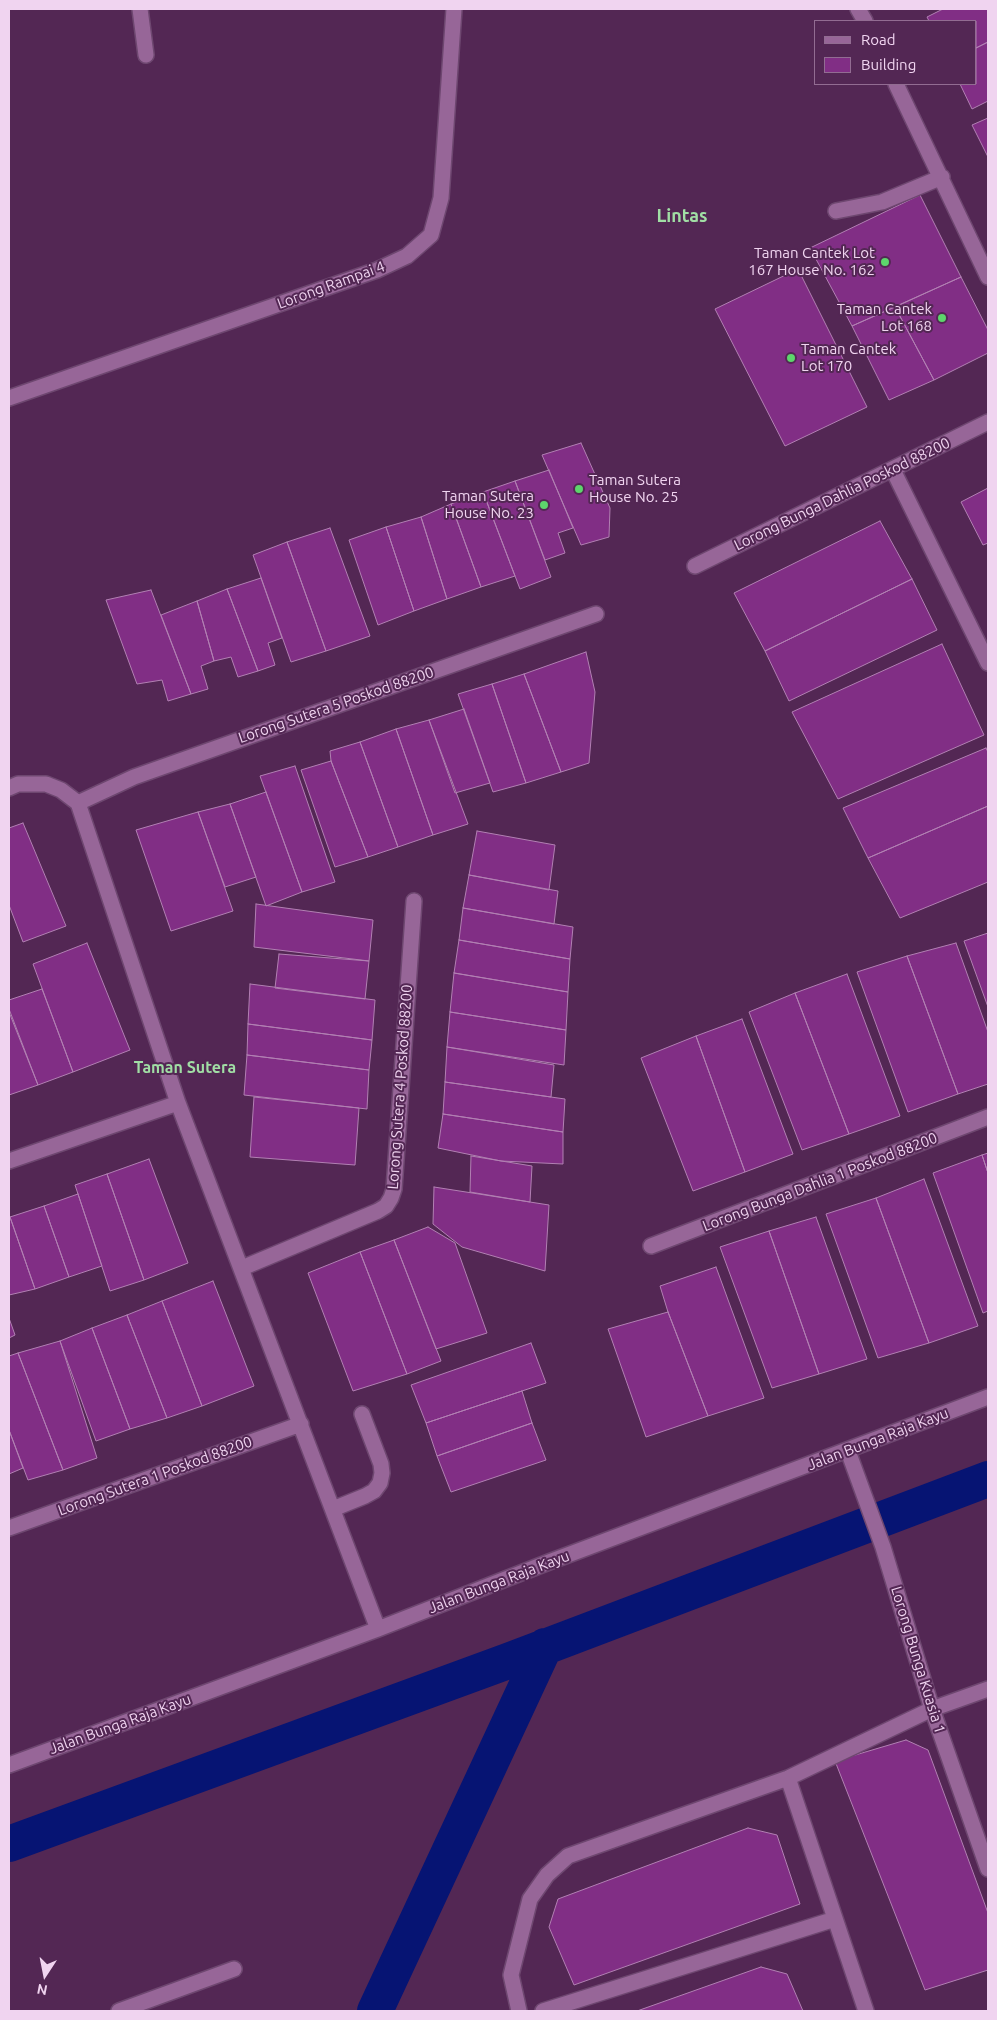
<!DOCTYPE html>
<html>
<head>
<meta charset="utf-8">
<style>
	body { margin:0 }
	#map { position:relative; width:997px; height:2020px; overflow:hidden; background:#532754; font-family:Ubuntu,sans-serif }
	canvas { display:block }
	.frame { position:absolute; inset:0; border:10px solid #f0d4f0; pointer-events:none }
	.legend { position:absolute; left:814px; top:20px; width:162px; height:65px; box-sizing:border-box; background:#532754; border:1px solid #926c92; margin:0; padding:6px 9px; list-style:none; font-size:15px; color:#f0d4f0 }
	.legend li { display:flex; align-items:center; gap:10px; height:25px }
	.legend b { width:25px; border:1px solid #926c92 }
	.north { position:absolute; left:20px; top:1950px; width:50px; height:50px; -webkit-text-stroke:4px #532754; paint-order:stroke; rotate:191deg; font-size:14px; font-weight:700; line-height:20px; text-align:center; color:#f0d4f0 }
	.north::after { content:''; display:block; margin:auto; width:18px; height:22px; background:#f0d4f0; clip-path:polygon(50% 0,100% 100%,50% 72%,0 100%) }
</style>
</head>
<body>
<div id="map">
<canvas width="997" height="2020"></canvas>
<div class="frame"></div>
<ul class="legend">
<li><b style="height:6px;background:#976698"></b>Road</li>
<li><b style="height:14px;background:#812e85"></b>Building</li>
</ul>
<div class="north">N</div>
</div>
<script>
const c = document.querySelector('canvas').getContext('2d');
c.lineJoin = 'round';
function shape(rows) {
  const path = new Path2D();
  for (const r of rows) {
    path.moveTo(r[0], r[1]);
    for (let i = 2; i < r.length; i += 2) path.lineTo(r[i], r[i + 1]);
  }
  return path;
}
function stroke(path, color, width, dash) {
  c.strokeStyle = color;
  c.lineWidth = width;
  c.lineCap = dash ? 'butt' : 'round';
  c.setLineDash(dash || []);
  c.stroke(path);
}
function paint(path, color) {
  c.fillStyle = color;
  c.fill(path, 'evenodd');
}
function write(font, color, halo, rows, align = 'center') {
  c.font = font + ' Ubuntu,sans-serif';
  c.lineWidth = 4;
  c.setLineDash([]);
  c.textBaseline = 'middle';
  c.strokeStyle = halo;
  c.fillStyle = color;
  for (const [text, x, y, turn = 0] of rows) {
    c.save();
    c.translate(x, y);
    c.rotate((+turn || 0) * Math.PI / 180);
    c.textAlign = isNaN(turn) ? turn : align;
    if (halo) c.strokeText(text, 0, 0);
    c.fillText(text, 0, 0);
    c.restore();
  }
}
const canal = shape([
	[9,1844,508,1661,988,1479],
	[375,2011,545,1646]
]);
const building = shape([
	[943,9,988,9,988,42,976,48,976,21,929,21,927,17,943,9],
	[988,42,988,101,972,109,960,84,976,84,976,48,988,42],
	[988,118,988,157,972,125,988,118],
	[920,195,961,277,852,326,810,248,920,195],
	[798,269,867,407,785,446,715,309,798,269],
	[961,277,988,330,988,353,934,380,895,307,961,277],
	[895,307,934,380,889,400,852,326,895,307],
	[581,443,610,508,609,537,581,545,542,455,581,443],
	[549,470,573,528,558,533,565,553,545,560,515,481,549,470],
	[515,481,551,577,520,589,483,492,515,481],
	[988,488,988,543,983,545,961,502,988,488],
	[483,492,515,576,481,587,451,504,483,492],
	[451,504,481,587,447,599,421,517,451,504],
	[421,517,447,599,414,611,386,527,421,517],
	[880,521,912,579,765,651,734,593,880,521],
	[386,527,414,611,378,625,349,540,386,527],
	[330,528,370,636,326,651,287,542,330,528],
	[287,542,326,651,291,662,253,555,287,542],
	[261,578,282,638,268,643,275,665,258,671,227,589,261,578],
	[912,579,937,630,789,701,765,651,912,579],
	[227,589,258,671,238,677,231,657,214,661,197,601,227,589],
	[151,590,191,694,168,701,162,680,137,684,106,600,151,590],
	[197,601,214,661,201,666,208,689,191,694,161,615,197,601],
	[942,644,984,735,838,799,792,712,942,644],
	[586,652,595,692,589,763,561,772,524,674,586,652],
	[524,674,561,772,526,783,492,684,524,674],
	[492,684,526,783,493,792,458,694,492,684],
	[464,709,490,783,455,793,429,720,464,709],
	[429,720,468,824,433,835,396,729,429,720],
	[396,729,433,835,398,847,360,742,396,729],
	[360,742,398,847,368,857,331,761,330,751,360,742],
	[986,748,988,752,988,806,868,858,843,808,986,748],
	[331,761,368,857,335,867,301,770,331,761],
	[295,766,335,882,302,892,260,776,295,766],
	[266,792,302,892,266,906,230,804,266,792],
	[230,804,256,877,225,887,198,812,230,804],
	[988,806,988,882,900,918,868,858,988,806],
	[198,812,233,911,171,931,136,830,198,812],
	[23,823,66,926,23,942,9,905,9,828,23,823],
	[477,831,555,845,549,890,469,875,477,831],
	[469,875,558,891,554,924,463,908,469,875],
	[256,904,373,920,369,961,254,947,256,904],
	[463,908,573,927,570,959,459,940,463,908],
	[988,933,988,1007,964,941,988,933],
	[459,940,570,959,568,992,454,973,459,940],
	[87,943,130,1050,73,1072,33,964,87,943],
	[956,943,988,1032,988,1084,958,1094,907,956,956,943],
	[279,954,369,961,365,999,275,988,279,954],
	[907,956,958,1094,908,1112,857,972,907,956],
	[454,973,568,992,566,1030,450,1012,454,973],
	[847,974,900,1116,849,1134,795,993,847,974],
	[250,984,375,1000,372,1040,248,1024,250,984],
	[42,989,73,1072,38,1085,9,1009,9,1000,42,989],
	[795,993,849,1134,802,1150,749,1012,795,993],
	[9,1012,38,1085,9,1095,9,1012],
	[450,1012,566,1030,564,1065,447,1047,450,1012],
	[742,1019,793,1154,745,1172,696,1036,742,1019],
	[248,1024,372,1040,369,1070,247,1055,248,1024],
	[696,1036,745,1172,693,1191,641,1058,696,1036],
	[447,1047,554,1065,551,1097,445,1082,447,1047],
	[247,1055,369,1070,367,1109,244,1095,247,1055],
	[445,1082,565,1099,563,1132,443,1114,445,1082],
	[254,1097,359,1108,355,1165,250,1157,254,1097],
	[443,1114,563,1132,563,1164,501,1161,438,1148,443,1114],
	[988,1153,988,1173,982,1155,988,1153],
	[982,1155,988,1173,988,1311,983,1313,933,1173,982,1155],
	[471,1156,532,1166,530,1202,470,1192,471,1156],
	[149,1159,188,1263,144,1280,107,1174,149,1159],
	[107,1174,144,1280,110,1291,75,1185,107,1174],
	[924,1179,978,1326,929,1343,876,1198,924,1179],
	[434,1187,549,1205,545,1271,462,1247,433,1224,434,1187],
	[78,1194,102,1266,69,1277,44,1206,78,1194],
	[876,1198,929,1343,878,1358,826,1214,876,1198],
	[44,1206,69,1277,35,1289,10,1217,44,1206],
	[10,1217,35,1289,9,1295,9,1218,10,1217],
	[816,1217,867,1359,819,1374,769,1231,816,1217],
	[428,1227,455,1243,487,1333,436,1349,394,1240,428,1227],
	[769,1231,819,1374,772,1388,720,1247,769,1231],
	[394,1240,441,1361,407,1374,360,1252,394,1240],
	[360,1252,407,1374,353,1391,308,1273,360,1252],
	[716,1267,764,1398,708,1416,668,1312,660,1286,716,1267],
	[213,1281,254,1386,202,1406,162,1301,213,1281],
	[162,1301,202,1406,167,1418,127,1315,162,1301],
	[668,1312,708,1416,646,1437,608,1329,668,1312],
	[127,1315,167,1418,130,1429,92,1328,127,1315],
	[9,1318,15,1335,9,1338,9,1318],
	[92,1328,130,1429,96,1441,60,1341,92,1328],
	[60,1341,97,1458,63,1470,18,1353,60,1341],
	[531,1343,546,1383,426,1423,411,1385,531,1343],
	[18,1353,63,1470,28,1480,9,1430,9,1356,18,1353],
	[522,1391,532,1423,437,1456,426,1423,522,1391],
	[532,1423,546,1460,451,1492,437,1456,532,1423],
	[9,1430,23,1468,9,1474,9,1430],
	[906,1740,928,1750,988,1913,988,1970,925,1990,835,1761,906,1740],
	[748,1828,777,1835,800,1904,574,1985,549,1927,558,1899,748,1828],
	[761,1967,787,1974,803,2011,637,2011,761,1967]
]);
const minor = shape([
	[140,9,146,55],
	[858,9,865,21],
	[896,84,988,277],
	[836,211,882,202,942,177],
	[9,398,377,270,407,256,431,235,441,198,454,9],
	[893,470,988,663],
	[695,566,988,422],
	[9,788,18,784,46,784,61,790,78,803,178,1103,378,1629],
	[78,803,134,777,596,614],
	[9,1161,178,1103],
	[651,1246,988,1117],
	[242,1268,378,1211,386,1206,391,1198,394,1189,414,901],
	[848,1451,883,1547,932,1709,988,1869],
	[333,1509,365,1496,374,1491,380,1483,382,1473,381,1464,362,1414],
	[9,1528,301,1424],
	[9,1765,378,1629,549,1562,988,1397],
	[788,1778,866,2011],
	[119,2011,234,1969],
	[519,2011,511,1975,530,1899,547,1875,568,1856,788,1778,932,1709,988,1689],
	[543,2011,835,1919]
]);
const markers = [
	[885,262,5,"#5dd56c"],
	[942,318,5,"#5dd56c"],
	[791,358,5,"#5dd56c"],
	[579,489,5,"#5dd56c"],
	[544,505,5,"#5dd56c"]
];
const poiNames = [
	["Taman Cantek Lot",875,253],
	["167 House No. 162",875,270],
	["Taman Cantek",932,309],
	["Lot 168",932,326],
	["Taman Cantek",801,349,"left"],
	["Lot 170",801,366,"left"],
	["Taman Sutera",589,480,"left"],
	["House No. 25",589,497,"left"],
	["Taman Sutera",534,496],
	["House No. 23",534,513]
];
const streetNames = [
	["Lorong Rampai 4",331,285,-20],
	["Lorong Bunga Dahlia Poskod 88200",842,494,-26],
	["Lorong Sutera 5 Poskod 88200",336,705,-19],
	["Lorong Sutera 4 Poskod 88200",400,1087,-86],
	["Lorong Bunga Dahlia 1 Poskod 88200",820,1182,-21],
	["Jalan Bunga Raja Kayu",878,1439,-21],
	["Lorong Sutera 1 Poskod 88200",155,1476,-20],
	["Jalan Bunga Raja Kayu",499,1582,-21],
	["Lorong Bunga Kuasia 1",918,1660,73],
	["Jalan Bunga Raja Kayu",120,1724,-20]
];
const neighbourhoodNames = [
	["Taman Sutera",185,1068]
];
const quarterNames = [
	["Lintas",682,216]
];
stroke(canal, '#061473', 36);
paint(building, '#812e85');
stroke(building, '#b280b3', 1);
stroke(minor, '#6e4770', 18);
stroke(minor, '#976698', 15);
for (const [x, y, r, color] of markers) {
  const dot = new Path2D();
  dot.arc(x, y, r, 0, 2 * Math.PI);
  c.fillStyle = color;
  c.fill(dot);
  stroke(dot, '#532754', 2);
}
write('15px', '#f0d4f0', '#532754', poiNames, 'right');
write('15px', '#f0d4f0', '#532754', streetNames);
write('bold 16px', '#a1dea5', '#532754', neighbourhoodNames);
write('bold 18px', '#a1dea5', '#532754', quarterNames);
</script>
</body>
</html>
